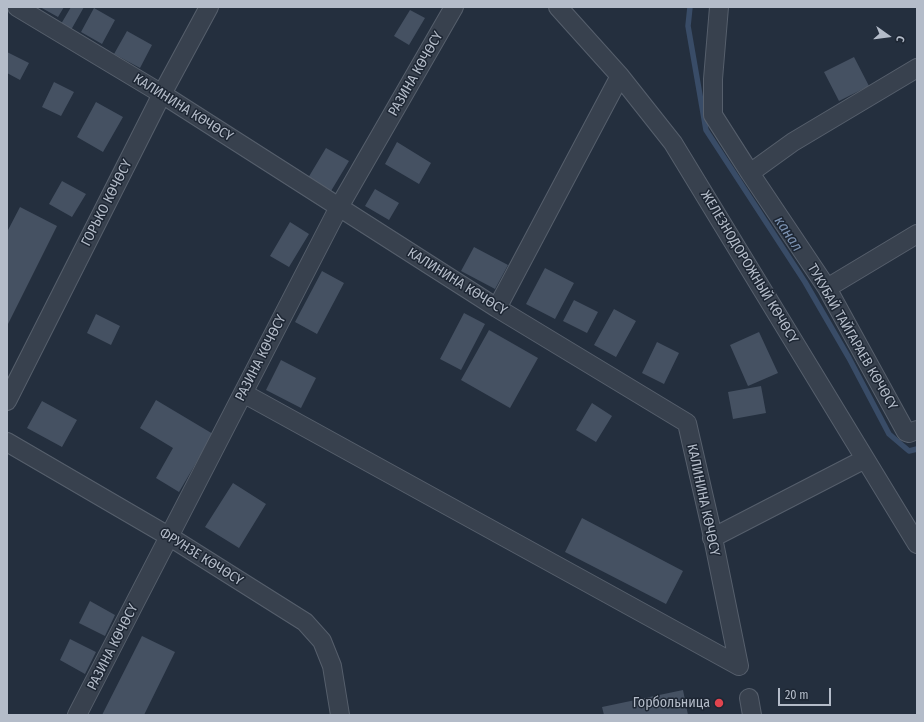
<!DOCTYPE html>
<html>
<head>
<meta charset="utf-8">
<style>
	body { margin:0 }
	#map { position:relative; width:924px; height:722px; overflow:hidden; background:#242f3e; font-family:"Fira Sans Condensed",sans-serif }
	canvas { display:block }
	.frame { position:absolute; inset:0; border:8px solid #b4bcc9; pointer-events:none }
	.north { position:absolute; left:868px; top:16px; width:40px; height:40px; -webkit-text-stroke:3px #1d2633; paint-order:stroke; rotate:104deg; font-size:11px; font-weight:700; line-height:16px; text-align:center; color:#b4bcc9 }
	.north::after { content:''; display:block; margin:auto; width:14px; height:18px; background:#b4bcc9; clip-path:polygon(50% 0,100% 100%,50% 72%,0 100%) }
	.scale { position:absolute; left:778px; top:688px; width:53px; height:18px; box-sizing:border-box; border:2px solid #b4bcc9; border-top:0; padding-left:5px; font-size:12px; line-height:14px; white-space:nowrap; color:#b4bcc9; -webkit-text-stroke:3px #1d2633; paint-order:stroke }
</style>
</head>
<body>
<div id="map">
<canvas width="924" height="722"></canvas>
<div class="frame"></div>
<div class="north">С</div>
<div class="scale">20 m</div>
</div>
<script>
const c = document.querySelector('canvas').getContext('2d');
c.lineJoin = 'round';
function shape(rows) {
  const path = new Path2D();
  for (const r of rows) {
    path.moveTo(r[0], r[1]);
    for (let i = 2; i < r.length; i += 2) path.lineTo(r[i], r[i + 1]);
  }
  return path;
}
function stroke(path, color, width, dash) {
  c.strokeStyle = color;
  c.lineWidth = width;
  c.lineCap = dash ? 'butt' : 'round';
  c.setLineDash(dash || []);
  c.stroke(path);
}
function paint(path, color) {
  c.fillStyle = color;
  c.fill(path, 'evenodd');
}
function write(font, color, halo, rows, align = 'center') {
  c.font = font + ' "Fira Sans Condensed",sans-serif';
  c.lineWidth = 3;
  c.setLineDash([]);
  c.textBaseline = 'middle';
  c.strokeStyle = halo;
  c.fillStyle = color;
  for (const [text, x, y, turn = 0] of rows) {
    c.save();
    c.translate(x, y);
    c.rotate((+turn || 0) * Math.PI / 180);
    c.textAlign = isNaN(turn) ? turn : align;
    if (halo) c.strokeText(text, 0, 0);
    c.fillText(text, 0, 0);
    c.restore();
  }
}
const stream = shape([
	[690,7,688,26,706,130,805,282,849,358,889,434,909,451,917,449]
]);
const building = shape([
	[40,7,64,7,58,17],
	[71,7,84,7,71,30,61,24],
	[94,8,115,20,102,44,81,32],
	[410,10,425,18,409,45,394,36],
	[127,31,152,45,140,68,114,54],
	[7,52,29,63,20,80,7,73],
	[854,57,869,86,839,101,824,72],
	[54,82,74,92,61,116,42,107],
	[96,102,123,117,103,152,77,137],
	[397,142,431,163,419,184,385,164],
	[326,148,349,161,331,191,308,178],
	[62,181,86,194,72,217,49,204],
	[375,189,399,203,389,220,365,206],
	[20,207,57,226,7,326,7,232],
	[290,222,309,234,289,267,270,256],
	[474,247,508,265,495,289,461,271],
	[545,268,574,283,555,319,526,304],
	[322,271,344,283,317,334,295,322],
	[574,300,598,312,587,333,563,321],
	[614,309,636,321,616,357,594,345],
	[464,313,485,324,461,370,440,359],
	[96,314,120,326,111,345,87,333],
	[489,330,538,358,510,408,461,380],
	[759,332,778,373,748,386,730,345],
	[657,342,679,353,664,384,642,373],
	[281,360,316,378,301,408,266,390],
	[761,386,766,413,733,419,728,392],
	[156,400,213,434,179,492,156,478,173,448,140,428],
	[42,401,77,420,62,447,27,428],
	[592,403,612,416,596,442,576,430],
	[233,483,266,504,239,548,205,527],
	[582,518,683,571,666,604,565,552],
	[90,601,115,615,105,636,79,623],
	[142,636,175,652,144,715,102,715],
	[70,639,96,652,85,674,60,660],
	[683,690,688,715,604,715,602,707]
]);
const minor = shape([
	[17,7,162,94,497,308,687,423,711,528,739,666],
	[558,7,620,76,673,143,917,544],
	[719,7,713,79,713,115,750,173,793,142,917,68],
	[750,173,827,288,906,432,909,433,917,430],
	[827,288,917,234],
	[497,308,620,76],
	[243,393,739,666],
	[7,401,162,94,209,7],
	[7,442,170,537,305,622,322,641,332,666,340,715],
	[712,538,865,459],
	[749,698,752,715],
	[77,715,339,207,454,7]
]);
const markers = [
	[719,703,5,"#e0444e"]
];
const streetNames = [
	["РАЗИНА КӨЧӨСҮ",416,74,-60],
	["КАЛИНИНА КӨЧӨСҮ",183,108,32],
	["ГОРЬКО КӨЧӨСҮ",107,203,-63],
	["ЖЕЛЕЗНОДОРОЖНЫЙ КӨЧӨСҮ",749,267,59],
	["КАЛИНИНА КӨЧӨСҮ",457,282,32],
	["ТУКУБАЙ ТАЙГАРАЕВ КӨЧӨСҮ",852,337,60],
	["РАЗИНА КӨЧӨСҮ",261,358,-63],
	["КАЛИНИНА КӨЧӨСҮ",703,500,78],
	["ФРУНЗЕ КӨЧӨСҮ",201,557,32],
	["РАЗИНА КӨЧӨСҮ",113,647,-63]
];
const poiNames = [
	["Горбольница",710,703]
];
const waterNames = [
	["канал",788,234,57]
];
stroke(stream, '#394c67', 5.5);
paint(building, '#455162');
stroke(minor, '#565f6c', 20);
stroke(minor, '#38414e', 18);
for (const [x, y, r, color] of markers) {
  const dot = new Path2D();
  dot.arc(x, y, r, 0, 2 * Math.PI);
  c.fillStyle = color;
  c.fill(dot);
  stroke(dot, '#1d2633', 1.5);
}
write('14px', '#b4bcc9', '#1d2633', streetNames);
write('14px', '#b4bcc9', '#1d2633', poiNames, 'right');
write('italic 15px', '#7c92b1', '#1d2633', waterNames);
</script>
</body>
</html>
